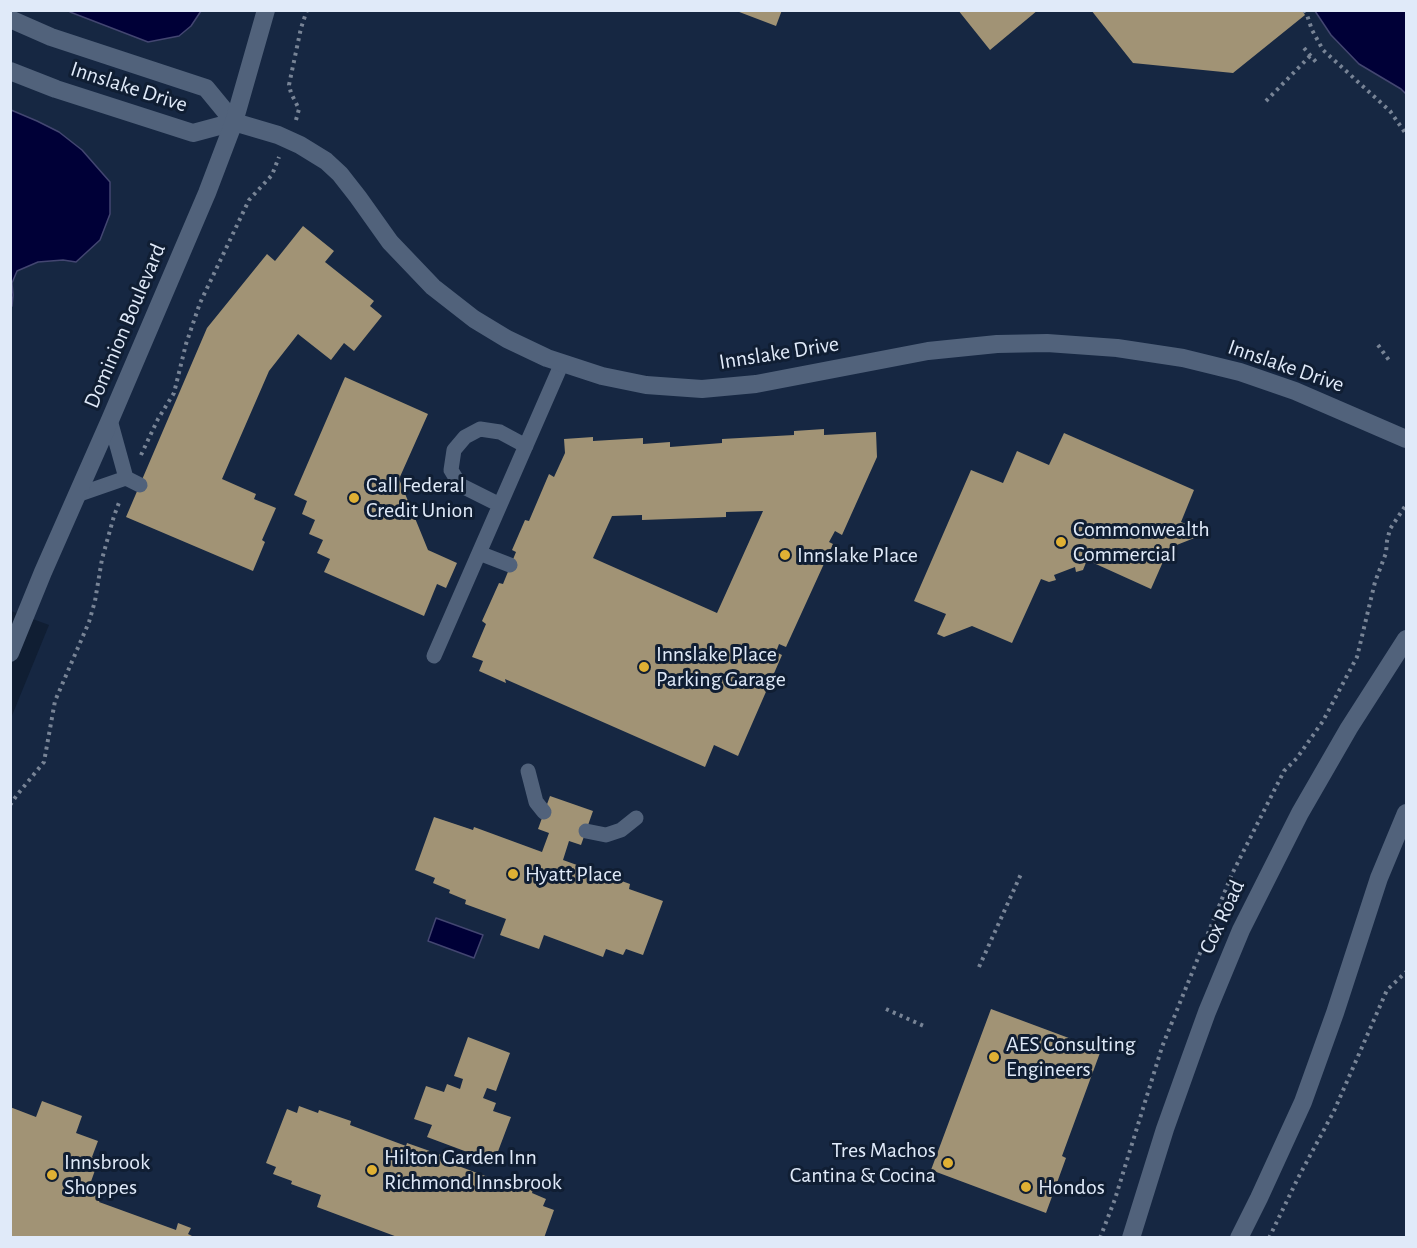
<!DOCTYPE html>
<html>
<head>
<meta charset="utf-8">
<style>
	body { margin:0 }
	#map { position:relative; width:1417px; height:1248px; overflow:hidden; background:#101e33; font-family:"Alegreya Sans",sans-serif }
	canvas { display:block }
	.frame { position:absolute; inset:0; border:12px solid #e0eaf9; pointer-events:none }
</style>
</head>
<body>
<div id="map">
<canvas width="1417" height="1248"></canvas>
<div class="frame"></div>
</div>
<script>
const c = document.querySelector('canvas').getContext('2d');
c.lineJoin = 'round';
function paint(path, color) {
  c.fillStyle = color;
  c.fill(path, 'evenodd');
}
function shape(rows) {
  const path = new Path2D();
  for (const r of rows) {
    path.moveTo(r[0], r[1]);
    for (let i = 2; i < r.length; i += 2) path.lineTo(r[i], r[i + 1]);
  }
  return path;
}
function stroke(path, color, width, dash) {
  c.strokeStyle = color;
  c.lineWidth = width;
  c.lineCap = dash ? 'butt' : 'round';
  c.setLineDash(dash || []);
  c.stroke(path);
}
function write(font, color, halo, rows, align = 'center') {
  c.font = font + ' "Alegreya Sans",sans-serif';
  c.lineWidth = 6;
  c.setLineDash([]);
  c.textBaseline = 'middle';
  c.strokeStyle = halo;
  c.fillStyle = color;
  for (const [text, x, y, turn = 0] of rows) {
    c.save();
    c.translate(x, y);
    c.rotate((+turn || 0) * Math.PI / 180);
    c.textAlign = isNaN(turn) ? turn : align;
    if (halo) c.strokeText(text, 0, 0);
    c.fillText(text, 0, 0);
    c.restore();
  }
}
const built = shape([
	[11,11,1406,11,1406,1237,11,1237,11,718,49,625,11,611]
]);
const water = shape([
	[72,10,201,10,201,11,191,26,179,36,148,42,70,12,72,10],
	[1315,11,1406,11,1406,94,1401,89,1359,64,1331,35,1315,11],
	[11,110,37,121,59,132,82,150,110,182,110,214,100,240,76,262,63,260,38,262,17,271,12,283,13,295,12,306,11,307,11,110],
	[436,918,483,935,474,958,428,941,436,918]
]);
const building = shape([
	[734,10,782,10,776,26],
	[958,10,1038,10,990,50],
	[1091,10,1302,10,1305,15,1233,73,1133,63],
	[303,226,334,251,325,262,374,301,370,306,382,316,354,351,344,343,331,360,298,334,269,371,222,479,256,494,254,499,276,508,262,540,265,542,253,571,126,517,207,328,267,254,275,261],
	[345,377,428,414,399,479,428,550,457,563,446,588,437,584,424,616,324,572,330,559,317,553,323,540,309,534,315,520,302,514,307,501,294,495],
	[824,429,824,435,876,432,877,457,842,535,835,531,829,542,833,544,786,647,779,644,776,652,782,655,738,756,714,745,705,767,505,679,506,683,479,671,483,661,472,657,486,624,482,621,499,583,503,584,516,552,512,550,525,520,529,521,549,474,554,477,565,453,564,439,593,437,593,441,643,438,643,444,670,442,670,447,722,443,722,439,794,435,794,431],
	[763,511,717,613,593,558,612,516,642,515,642,520,726,517,726,512],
	[1064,433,1194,490,1181,522,1200,530,1197,537,1169,548,1151,589,1087,560,1083,570,1076,572,1075,567,1054,575,1056,580,1049,582,1041,579,1012,643,972,626,944,637,937,634,946,614,914,601,971,470,1003,483,1017,451,1049,465],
	[550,796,593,811,581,845,569,841,563,860,630,884,629,889,663,901,643,955,626,949,623,955,606,949,603,957,544,935,539,949,500,935,506,919,465,904,466,900,449,893,450,890,433,883,435,878,415,870,434,817,473,830,474,827,542,852,549,833,538,829],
	[991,1009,1101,1050,1062,1156,1066,1158,1046,1213,931,1170],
	[468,1037,510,1053,496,1091,487,1088,483,1098,496,1103,493,1111,511,1117,494,1162,427,1137,432,1125,414,1119,426,1086,444,1092,447,1084,460,1089,463,1079,454,1076],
	[42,1101,82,1116,76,1133,98,1141,92,1157,99,1159,88,1190,102,1195,99,1202,176,1230,178,1223,191,1228,188,1234,196,1238,10,1238,10,1107,36,1117],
	[299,1106,318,1113,319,1110,351,1121,350,1125,406,1146,407,1143,444,1156,442,1160,499,1181,500,1177,533,1190,532,1193,546,1199,543,1206,554,1210,544,1238,400,1238,317,1207,321,1195,291,1184,292,1181,273,1174,276,1167,266,1163,287,1109,297,1113]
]);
const path = shape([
	[1304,10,1307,15,1312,30,1323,50,1390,111,1406,134],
	[1304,48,1316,62],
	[1266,101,1311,55],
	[296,120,299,109,291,93,289,85,301,28,307,10],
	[1378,345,1391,363],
	[141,455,158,419,174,393,186,344,200,303,249,200,272,175,279,157],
	[10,805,17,795,44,762,55,701,89,622,95,601,102,559,114,516,120,500],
	[979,967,1021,874],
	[886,1009,926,1027],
	[1100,1238,1115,1199,1162,1047,1232,874,1284,771,1297,758,1323,721,1357,657,1375,582,1386,553,1387,541,1390,529,1406,505],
	[1269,1238,1298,1178,1334,1111,1387,990,1406,972]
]);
const lane = shape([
	[110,420,126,478],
	[77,495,126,478,140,485],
	[500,505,460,485,451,470,454,450,465,437,480,429,500,432,526,446],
	[479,553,510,565],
	[434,656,562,363],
	[528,771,536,802,544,812],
	[586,831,606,835,621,830,636,818]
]);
const street = shape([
	[10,19,51,37,206,88,234,122,193,133,56,89,10,71]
]);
const secondary = shape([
	[234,122,278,135,300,145,326,161,340,174,358,197,390,242,433,287,474,319,507,339,547,358,602,376,646,385,702,389,756,384,928,351,997,344,1047,343,1117,348,1183,358,1240,372,1295,391,1406,439],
	[10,653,43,572,110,420,207,193,234,122,266,10],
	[1131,1238,1165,1129,1190,1059,1207,1012,1241,930,1300,813,1349,728,1406,639],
	[1239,1238,1259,1198,1303,1102,1335,1013,1379,878,1406,813]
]);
const markers = [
	[354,498,6,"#dfb034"],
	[1061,542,6,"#dfb034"],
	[785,555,6,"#dfb034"],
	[644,667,6,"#dfb034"],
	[513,874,6,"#dfb034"],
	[994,1057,6,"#dfb034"],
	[948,1163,6,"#dfb034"],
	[372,1170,6,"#dfb034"],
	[52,1175,6,"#dfb034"],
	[1026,1187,6,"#dfb034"]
];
const streetNames = [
	["Innslake Drive",129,87,18],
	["Dominion Boulevard",125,326,-67],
	["Innslake Drive",779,353,-9],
	["Innslake Drive",1286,366,19],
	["Cox Road",1222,917,-65]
];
const poiNames = [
	["Call Federal",366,485],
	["Credit Union",366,510],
	["Commonwealth",1073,529],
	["Commercial",1073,554],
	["Innslake Place",797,555],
	["Innslake Place",656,654],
	["Parking Garage",656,679],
	["Hyatt Place",525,874],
	["AES Consulting",1006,1044],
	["Engineers",1006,1069],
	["Tres Machos",936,1150,"right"],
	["Cantina & Cocina",936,1175,"right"],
	["Hilton Garden Inn",384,1157],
	["Richmond Innsbrook",384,1182],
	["Innsbrook",64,1162],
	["Shoppes",64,1187],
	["Hondos",1038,1187]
];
paint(built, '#162742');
paint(water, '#000037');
stroke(water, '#434671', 1.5);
paint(building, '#a19375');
stroke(path, '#788496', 4, [3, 4.5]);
stroke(lane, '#51627b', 15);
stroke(street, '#51627b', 18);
stroke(secondary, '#51627b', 18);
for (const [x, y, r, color] of markers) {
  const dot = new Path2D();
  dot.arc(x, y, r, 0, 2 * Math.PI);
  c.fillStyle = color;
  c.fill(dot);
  stroke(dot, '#101e33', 2);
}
write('22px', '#e0eaf9', '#101e33', streetNames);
write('22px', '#e0eaf9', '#101e33', poiNames, 'left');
</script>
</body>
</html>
